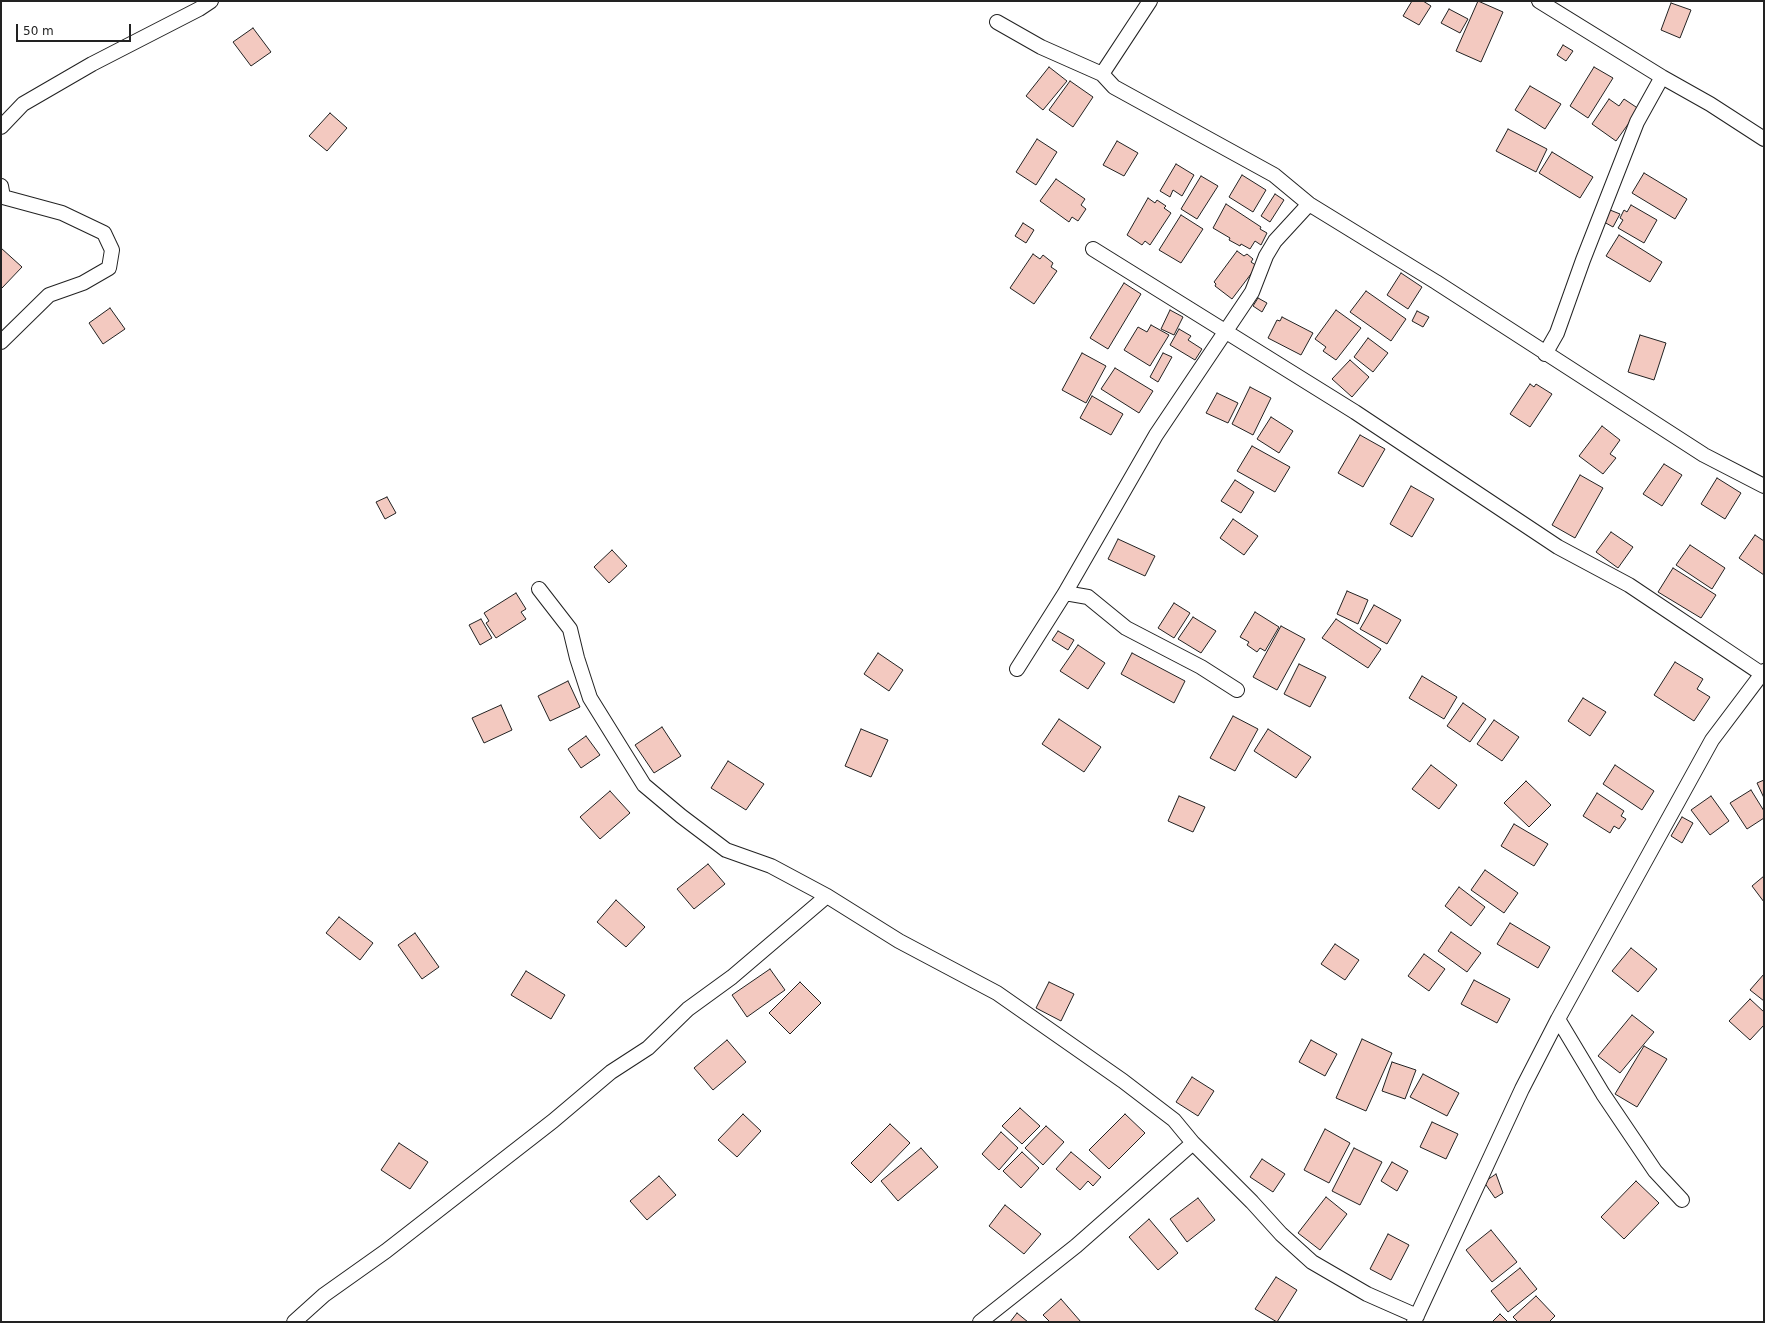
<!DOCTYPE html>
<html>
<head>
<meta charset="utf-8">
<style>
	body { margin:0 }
	#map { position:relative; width:1765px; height:1323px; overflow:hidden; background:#fff; font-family:"DejaVu Sans",sans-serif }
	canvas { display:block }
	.frame { position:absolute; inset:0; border:2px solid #222; pointer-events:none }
	.scale { position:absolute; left:16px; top:24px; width:115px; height:18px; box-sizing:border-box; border:2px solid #222; border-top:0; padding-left:5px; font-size:12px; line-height:14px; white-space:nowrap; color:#222; -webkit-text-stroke:3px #fff; paint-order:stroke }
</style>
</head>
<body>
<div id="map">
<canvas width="1765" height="1323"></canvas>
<div class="frame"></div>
<div class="scale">50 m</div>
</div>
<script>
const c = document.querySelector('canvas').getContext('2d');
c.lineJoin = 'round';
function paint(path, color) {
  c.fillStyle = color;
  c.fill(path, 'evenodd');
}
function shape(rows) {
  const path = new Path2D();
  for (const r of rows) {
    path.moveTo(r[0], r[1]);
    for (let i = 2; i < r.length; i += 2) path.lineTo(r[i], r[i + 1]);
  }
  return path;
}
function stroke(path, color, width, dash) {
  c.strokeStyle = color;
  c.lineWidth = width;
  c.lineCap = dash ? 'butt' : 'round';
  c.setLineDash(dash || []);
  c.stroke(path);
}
const building = shape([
	[1412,1,1423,1,1431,6,1419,25,1403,16,1412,1],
	[1478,1,1503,12,1481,62,1456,51,1478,1],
	[1671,3,1691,10,1680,38,1661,30,1671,3],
	[1449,9,1468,19,1460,33,1441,23,1449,9],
	[253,28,271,52,251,66,233,42,253,28],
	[1563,45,1573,51,1566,61,1557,55,1563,45],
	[1049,67,1067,81,1043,110,1026,96,1049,67],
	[1594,67,1613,78,1588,118,1570,106,1594,67],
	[1070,81,1093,97,1073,127,1049,110,1070,81],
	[1530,86,1561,104,1545,129,1515,110,1530,86],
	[1609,99,1619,106,1624,99,1639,109,1616,141,1592,124,1609,99],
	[330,113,347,128,327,151,309,136,330,113],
	[1508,129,1547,149,1536,172,1496,151,1508,129],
	[1037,139,1057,152,1036,185,1016,172,1037,139],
	[1117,141,1138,153,1124,176,1103,165,1117,141],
	[1552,152,1593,177,1580,198,1539,173,1552,152],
	[1176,164,1194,175,1182,196,1173,190,1170,197,1160,191,1176,164],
	[1644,173,1687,199,1675,219,1632,193,1644,173],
	[1242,175,1266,190,1253,212,1229,197,1242,175],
	[1201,176,1218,186,1197,219,1181,209,1201,176],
	[1056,179,1085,199,1081,205,1086,209,1078,221,1072,217,1069,222,1040,201,1056,179],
	[1275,194,1284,200,1270,222,1261,216,1275,194],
	[1148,198,1155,203,1157,200,1166,206,1164,208,1171,213,1150,245,1145,241,1142,245,1127,235,1148,198],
	[1226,204,1261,227,1260,229,1267,233,1261,245,1255,241,1250,249,1241,244,1240,246,1229,240,1230,238,1213,228,1226,204],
	[1631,205,1657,220,1644,243,1618,228,1623,220,1620,218,1624,210,1627,212,1631,205],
	[1610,210,1620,214,1613,227,1604,222,1610,210],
	[1181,215,1203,229,1181,263,1159,250,1181,215],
	[1023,223,1034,230,1026,243,1015,236,1023,223],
	[1619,235,1662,262,1650,282,1606,256,1619,235],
	[1,248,22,267,2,288,1,287,1,248],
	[1237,251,1244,256,1247,254,1253,259,1251,262,1257,266,1232,299,1215,286,1216,284,1214,282,1237,251],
	[1033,254,1040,259,1043,255,1053,263,1051,267,1057,271,1034,304,1010,288,1033,254],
	[1401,273,1422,287,1408,309,1387,295,1401,273],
	[1124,283,1141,294,1108,349,1090,338,1124,283],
	[1366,291,1406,319,1391,341,1350,312,1366,291],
	[1258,298,1267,303,1262,312,1253,306,1258,298],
	[110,308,125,329,103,344,89,323,110,308],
	[1170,310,1183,317,1174,335,1161,329,1170,310],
	[1336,310,1361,328,1336,360,1323,351,1326,347,1315,339,1336,310],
	[1417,311,1429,317,1423,327,1412,321,1417,311],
	[1282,317,1313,333,1301,355,1268,338,1277,320,1280,321,1282,317],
	[1151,325,1169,335,1150,366,1124,350,1138,327,1147,332,1151,325],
	[1179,329,1191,336,1188,340,1202,349,1195,360,1170,345,1179,329],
	[1640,335,1666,343,1654,380,1628,372,1640,335],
	[1368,338,1388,353,1373,372,1354,357,1368,338],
	[1082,353,1106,366,1086,403,1062,390,1082,353],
	[1163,353,1172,357,1158,382,1150,377,1163,353],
	[1350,360,1369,377,1352,397,1332,379,1350,360],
	[1115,368,1153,391,1139,413,1101,389,1115,368],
	[1530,384,1534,387,1536,384,1552,394,1530,427,1510,414,1530,384],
	[1250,387,1271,398,1253,435,1232,424,1250,387],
	[1217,393,1238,403,1228,423,1206,413,1217,393],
	[1092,396,1123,414,1111,435,1080,418,1092,396],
	[1271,417,1293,431,1279,453,1257,439,1271,417],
	[1602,426,1620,440,1610,454,1616,458,1603,474,1579,456,1602,426],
	[1360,435,1385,449,1363,487,1338,473,1360,435],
	[1252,446,1290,467,1275,492,1237,471,1252,446],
	[1664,464,1682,475,1662,506,1643,494,1664,464],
	[1580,475,1603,488,1575,538,1552,525,1580,475],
	[1717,478,1741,493,1725,519,1701,504,1717,478],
	[1235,480,1254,492,1241,513,1221,501,1235,480],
	[1411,486,1434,499,1412,537,1390,524,1411,486],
	[387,497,396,513,385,519,376,502,387,497],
	[1233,519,1258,536,1244,555,1220,538,1233,519],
	[1611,532,1633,547,1618,568,1596,552,1611,532],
	[1755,535,1764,541,1764,575,1739,558,1755,535],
	[1118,539,1155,556,1145,576,1108,559,1118,539],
	[1690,545,1725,568,1712,589,1676,565,1690,545],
	[612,550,627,566,609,583,594,567,612,550],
	[1673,568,1716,595,1701,618,1658,592,1673,568],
	[1347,591,1368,600,1358,624,1337,614,1347,591],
	[516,593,526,609,521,612,526,619,496,638,486,623,489,621,484,613,516,593],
	[1174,603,1190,613,1174,638,1158,628,1174,603],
	[1374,605,1401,620,1387,644,1360,629,1374,605],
	[1255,612,1279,627,1265,651,1260,648,1257,652,1247,645,1249,642,1240,637,1255,612],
	[1193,617,1216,631,1201,653,1178,639,1193,617],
	[481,619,492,638,480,645,469,625,481,619],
	[1336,619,1381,649,1368,668,1322,638,1336,619],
	[1281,626,1305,639,1277,690,1253,677,1281,626],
	[1058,631,1074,640,1068,650,1052,640,1058,631],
	[1078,645,1105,663,1088,689,1060,671,1078,645],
	[878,653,903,670,889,691,864,674,878,653],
	[1132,653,1185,681,1174,703,1121,674,1132,653],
	[1675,662,1703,679,1697,689,1710,697,1694,721,1654,695,1675,662],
	[1299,664,1326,677,1310,707,1284,694,1299,664],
	[1422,676,1457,697,1444,719,1409,698,1422,676],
	[568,681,580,707,550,721,538,696,568,681],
	[1583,698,1606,712,1590,736,1568,721,1583,698],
	[1463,703,1486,719,1470,742,1447,726,1463,703],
	[501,705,512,730,484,743,472,718,501,705],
	[1233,716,1258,729,1235,771,1210,758,1233,716],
	[1059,719,1101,747,1084,772,1042,744,1059,719],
	[1494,720,1519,737,1502,761,1477,744,1494,720],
	[662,727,681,756,654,773,635,745,662,727],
	[861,729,888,740,871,777,845,766,861,729],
	[1268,729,1311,757,1296,778,1254,751,1268,729],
	[586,736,600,755,581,768,568,749,586,736],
	[728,761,764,784,746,810,711,788,728,761],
	[1431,765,1457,785,1439,809,1412,789,1431,765],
	[1615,765,1654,791,1642,810,1603,784,1615,765],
	[1764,780,1764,798,1757,783,1764,780],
	[1526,781,1551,805,1529,827,1504,803,1526,781],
	[1751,790,1764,811,1764,818,1747,829,1730,803,1751,790],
	[610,791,630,813,600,839,580,817,610,791],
	[1597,793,1624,811,1621,816,1626,819,1619,829,1614,826,1610,833,1583,816,1597,793],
	[1179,796,1205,807,1193,832,1168,821,1179,796],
	[1711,796,1729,821,1710,835,1691,810,1711,796],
	[1682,817,1693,823,1682,843,1671,836,1682,817],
	[1514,824,1548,844,1534,866,1501,846,1514,824],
	[708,864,725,884,694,909,677,889,708,864],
	[1485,870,1518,893,1504,913,1471,890,1485,870],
	[1764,876,1764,902,1752,886,1764,876],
	[1459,887,1485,907,1471,926,1445,906,1459,887],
	[616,900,645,927,626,947,597,922,616,900],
	[339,917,373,943,360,960,326,933,339,917],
	[1510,923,1550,947,1538,968,1497,944,1510,923],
	[1451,932,1481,953,1467,972,1438,951,1451,932],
	[415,933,439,967,422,979,398,945,415,933],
	[1335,944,1359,960,1345,980,1321,964,1335,944],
	[1631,948,1657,969,1638,992,1612,971,1631,948],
	[1424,954,1445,969,1429,991,1408,976,1424,954],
	[770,969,785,990,747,1017,732,995,770,969],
	[526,971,565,995,551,1019,511,995,526,971],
	[1764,974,1764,1001,1750,990,1764,974],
	[1474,980,1510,999,1497,1023,1461,1004,1474,980],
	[800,982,821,1003,790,1034,769,1013,800,982],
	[1049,982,1074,994,1061,1021,1036,1008,1049,982],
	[1750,999,1764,1012,1764,1025,1750,1040,1729,1021,1750,999],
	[1632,1015,1654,1032,1620,1073,1598,1056,1632,1015],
	[1362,1039,1392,1053,1366,1111,1336,1098,1362,1039],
	[727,1040,746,1062,713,1090,694,1068,727,1040],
	[1311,1040,1337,1054,1325,1076,1299,1062,1311,1040],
	[1644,1046,1667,1059,1637,1107,1615,1094,1644,1046],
	[1392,1062,1416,1070,1405,1099,1382,1091,1392,1062],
	[1423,1074,1459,1093,1447,1116,1410,1097,1423,1074],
	[1192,1077,1214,1091,1198,1116,1176,1102,1192,1077],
	[1020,1108,1040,1126,1022,1144,1002,1126,1020,1108],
	[743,1114,761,1131,737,1157,718,1140,743,1114],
	[1125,1114,1145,1133,1109,1169,1089,1150,1125,1114],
	[1432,1122,1458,1134,1446,1159,1420,1147,1432,1122],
	[890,1124,910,1143,871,1183,851,1163,890,1124],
	[1046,1126,1064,1142,1043,1165,1025,1148,1046,1126],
	[1325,1129,1350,1143,1329,1183,1304,1170,1325,1129],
	[1001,1132,1018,1148,999,1170,982,1154,1001,1132],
	[399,1143,428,1162,410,1189,381,1170,399,1143],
	[921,1148,938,1167,898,1201,881,1181,921,1148],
	[1354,1148,1382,1162,1360,1205,1332,1191,1354,1148],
	[1022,1152,1039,1168,1021,1188,1003,1171,1022,1152],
	[1071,1152,1101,1177,1093,1186,1088,1181,1080,1190,1056,1169,1071,1152],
	[1262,1159,1285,1174,1273,1192,1250,1177,1262,1159],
	[1392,1162,1408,1171,1397,1191,1381,1181,1392,1162],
	[1496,1174,1503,1193,1495,1198,1484,1182,1496,1174],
	[659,1176,676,1195,647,1220,630,1201,659,1176],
	[1636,1181,1659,1203,1624,1239,1601,1217,1636,1181],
	[1326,1197,1347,1214,1320,1250,1298,1233,1326,1197],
	[1198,1198,1215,1220,1187,1242,1170,1219,1198,1198],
	[1005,1205,1041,1234,1024,1254,989,1226,1005,1205],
	[1149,1219,1178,1253,1158,1270,1129,1237,1149,1219],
	[1491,1230,1517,1262,1492,1282,1466,1250,1491,1230],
	[1388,1234,1409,1245,1391,1280,1370,1269,1388,1234],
	[1520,1268,1537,1289,1508,1312,1491,1291,1520,1268],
	[1276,1277,1297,1290,1277,1322,1255,1309,1276,1277],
	[1536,1296,1555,1316,1549,1322,1518,1322,1513,1317,1536,1296],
	[1061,1299,1081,1322,1050,1322,1043,1315,1061,1299],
	[1017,1313,1028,1322,1010,1322,1017,1313],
	[1500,1314,1508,1322,1492,1322,1500,1314]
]);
const street = shape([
	[1539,1,1662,77,1710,104,1764,139],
	[997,22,1041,47,1102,74,1114,87,1274,175,1309,204,1436,282,1704,455,1764,486],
	[1102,74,1150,1],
	[1,127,23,104,92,64,199,9,211,1],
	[1,186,3,197,62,213,104,233,112,250,109,268,83,283,49,295,1,342],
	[1093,249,1355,412,1558,547,1629,585,1762,674],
	[1545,354,1557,333,1583,260,1637,122,1662,77],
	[539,589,570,629,577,658,590,698,644,785,681,816,726,850,771,866,827,896,899,941,997,993,1123,1081,1174,1120,1193,1143],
	[1065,593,1088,597,1126,628,1201,667,1237,690],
	[1017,669,1065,593,1156,435,1252,292,1266,256,1275,241,1309,204],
	[1558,1019,1603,1094,1655,1171,1682,1200],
	[294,1322,324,1295,386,1251,553,1121,611,1072,648,1048,688,1009,732,977,827,896],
	[980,1322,1076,1246,1193,1143,1252,1202,1281,1234,1312,1262,1367,1294,1417,1316],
	[1414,1322,1522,1089,1558,1019,1712,740,1764,671]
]);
paint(building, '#f3c9c0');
stroke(building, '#222', 1);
stroke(street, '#222', 16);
stroke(street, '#fff', 14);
</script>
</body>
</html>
